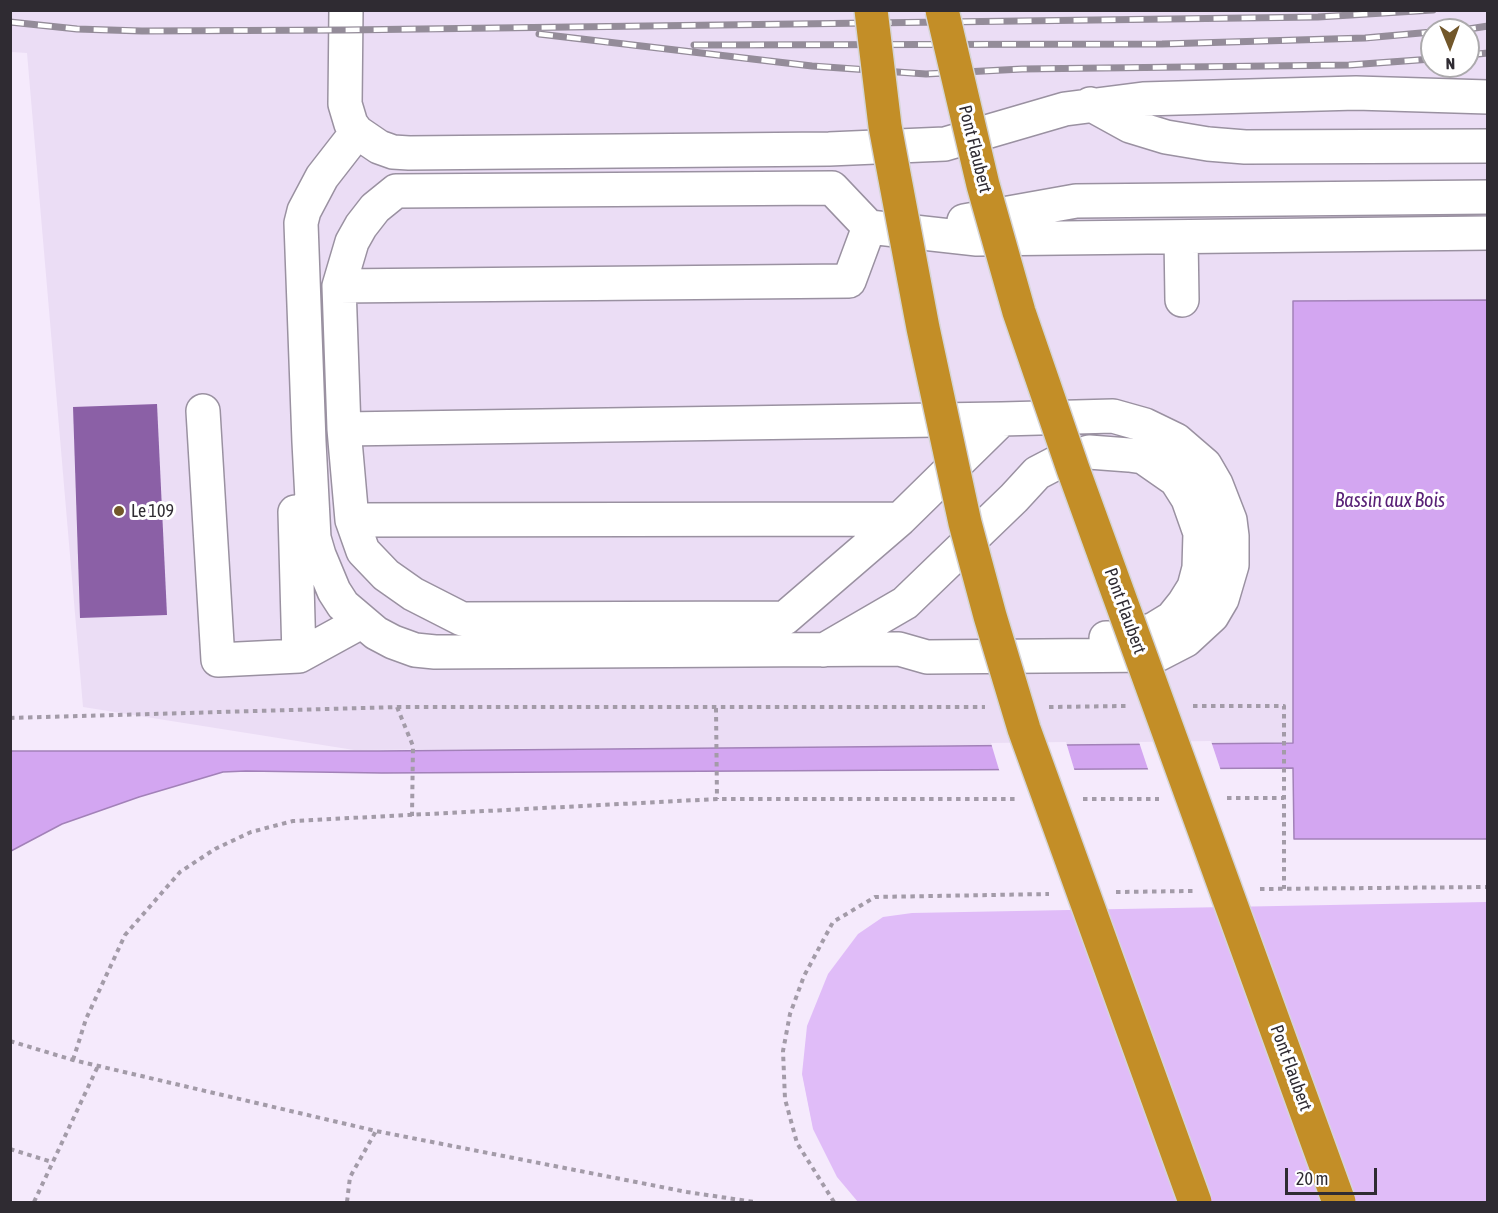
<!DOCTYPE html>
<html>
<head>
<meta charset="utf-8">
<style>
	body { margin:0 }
	#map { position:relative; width:1498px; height:1213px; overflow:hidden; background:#f5eafc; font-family:"Asap Condensed",sans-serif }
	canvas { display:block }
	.frame { position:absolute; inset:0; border:12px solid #2f2b32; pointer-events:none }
	.north { position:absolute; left:1420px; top:18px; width:60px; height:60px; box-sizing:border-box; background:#fff; border:2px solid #acaaad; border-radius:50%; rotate:179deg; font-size:16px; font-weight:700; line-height:24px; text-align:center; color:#2f2b32 }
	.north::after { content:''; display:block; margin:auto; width:21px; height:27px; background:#72572a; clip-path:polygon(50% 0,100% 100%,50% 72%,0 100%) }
	.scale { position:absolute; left:1285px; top:1168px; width:92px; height:27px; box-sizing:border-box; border:3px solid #2f2b32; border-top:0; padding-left:8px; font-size:18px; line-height:21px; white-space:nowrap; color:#2f2b32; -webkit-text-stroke:4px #fff; paint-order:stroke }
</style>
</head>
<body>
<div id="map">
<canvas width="1498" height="1213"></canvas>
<div class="frame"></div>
<div class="north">N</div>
<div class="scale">20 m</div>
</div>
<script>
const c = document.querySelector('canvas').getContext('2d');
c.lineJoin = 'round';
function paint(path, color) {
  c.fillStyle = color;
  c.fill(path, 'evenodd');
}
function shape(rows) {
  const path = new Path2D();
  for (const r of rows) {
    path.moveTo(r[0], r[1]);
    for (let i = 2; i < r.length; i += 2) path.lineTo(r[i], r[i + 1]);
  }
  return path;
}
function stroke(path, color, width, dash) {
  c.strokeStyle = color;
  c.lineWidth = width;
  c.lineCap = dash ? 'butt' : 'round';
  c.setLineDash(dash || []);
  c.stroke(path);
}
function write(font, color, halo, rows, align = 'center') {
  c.font = font + ' "Asap Condensed",sans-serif';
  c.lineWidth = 6;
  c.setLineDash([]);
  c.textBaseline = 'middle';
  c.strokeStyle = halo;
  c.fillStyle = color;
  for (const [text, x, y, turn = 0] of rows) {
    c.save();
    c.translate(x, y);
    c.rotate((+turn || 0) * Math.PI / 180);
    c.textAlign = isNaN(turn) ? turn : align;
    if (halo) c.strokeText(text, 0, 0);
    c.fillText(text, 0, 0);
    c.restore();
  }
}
const built = shape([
	[10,11,1487,11,1487,300,1293,302,1293,743,354,750,83,707,27,53,11,52],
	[1432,30,1468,30,1468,66,1432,66]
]);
const green = shape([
	[1487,902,1487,1202,858,1202,837,1177,813,1129,802,1074,807,1026,828,974,858,934,883,917,912,913]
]);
const water = shape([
	[1487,300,1487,839,1294,839,1293,768,382,773,246,771,223,772,139,797,62,824,11,851,11,751,380,751,1293,743,1293,301,1487,300]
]);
const pier = shape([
	[1211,741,1221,771,1149,772,1139,742],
	[1066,742,1075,772,1000,773,991,743]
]);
const building = shape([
	[157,404,167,615,80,618,73,407]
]);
const path = shape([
	[1193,706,1284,706,1284,889],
	[397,707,413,746,412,816],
	[1049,707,1126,706],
	[716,708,717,799],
	[10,718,397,707,985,707],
	[1227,798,1284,798],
	[1083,799,1159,799],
	[1260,889,1488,887],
	[1116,892,1193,891],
	[10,1041,73,1060,376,1131,687,1192,754,1202],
	[73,1060,86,1019,125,935,180,872,215,849,251,832,293,821,717,799,1015,799],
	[10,1149,52,1162],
	[34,1202,98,1066],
	[347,1202,350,1177,376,1131],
	[834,1202,797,1143,785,1099,783,1051,790,1014,804,976,833,922,875,897,1049,894]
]);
const minor = shape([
	[1090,104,1130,126,1166,137,1208,144,1245,147,1488,146],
	[357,132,379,147,393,152,409,153,829,149,945,144,1065,109,1143,99,1356,93,1488,97],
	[964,221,1076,201,1488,197],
	[1181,237,1182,300],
	[339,286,849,281,869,227],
	[203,411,218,660,299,656],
	[1002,419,900,519,352,520,344,429,339,286,352,242,361,226,375,208,396,191,832,188,869,227,977,239,1488,233],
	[344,429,1002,419,1113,416,1145,425,1176,440,1205,465,1216,484,1230,520,1232,536,1232,565,1222,599,1212,616,1186,640,1157,655,927,657,899,649,435,652,415,650,393,642,376,633,343,605,334,591,319,555,314,538,309,442,301,223,304,211,322,177,357,132,351,124,345,104,346,10],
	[295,512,299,656,361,622],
	[352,520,363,551,386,575,413,594,462,619,785,618,900,519],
	[824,650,905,603,1014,498,1037,473,1060,461,1089,452,1129,455,1143,457,1176,480,1188,499,1200,533,1199,568,1194,587,1184,603,1172,618,1154,629,1128,638,1106,638]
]);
const rail = shape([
	[10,22,77,29,142,31,346,30,1318,17,1433,10],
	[1462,30,1488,26],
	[539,34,812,66,926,74,1022,69,1349,65,1432,59],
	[694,45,1162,44,1365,38,1432,32],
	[1468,55,1488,53]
]);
const highwayBridge = shape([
	[871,10,885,126,923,328,965,523,990,616,1024,729,1195,1202],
	[942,10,983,185,1019,312,1073,469,1339,1202]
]);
const markers = [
	[119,511,6,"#72572a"]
];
const streetNames = [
	["Pont Flaubert",975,149,76],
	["Pont Flaubert",1125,611,70],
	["Pont Flaubert",1291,1068,70]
];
const poiNames = [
	["Le 109",131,511]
];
const waterNames = [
	["Bassin aux Bois",1390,501]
];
paint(built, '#ebddf5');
paint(green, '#e0bcf8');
paint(water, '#d3a6f1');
stroke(water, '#a281b8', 1.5);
paint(pier, '#f5eafc');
paint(building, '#8b60a6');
stroke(minor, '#9a91a1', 36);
stroke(path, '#a39ba8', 4, [4.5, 4.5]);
stroke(minor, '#fff', 33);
stroke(rail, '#948c99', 7);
stroke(rail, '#fff', 4.5, [14]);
stroke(highwayBridge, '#d5d5d6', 36, []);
stroke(highwayBridge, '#c38e27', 33);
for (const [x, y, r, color] of markers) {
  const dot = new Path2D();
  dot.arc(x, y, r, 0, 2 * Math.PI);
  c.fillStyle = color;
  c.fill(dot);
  stroke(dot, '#fff', 2);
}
write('18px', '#2f2b32', '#fff', streetNames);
write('18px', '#2f2b32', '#fff', poiNames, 'left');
write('italic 20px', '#592177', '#fff', waterNames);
</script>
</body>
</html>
